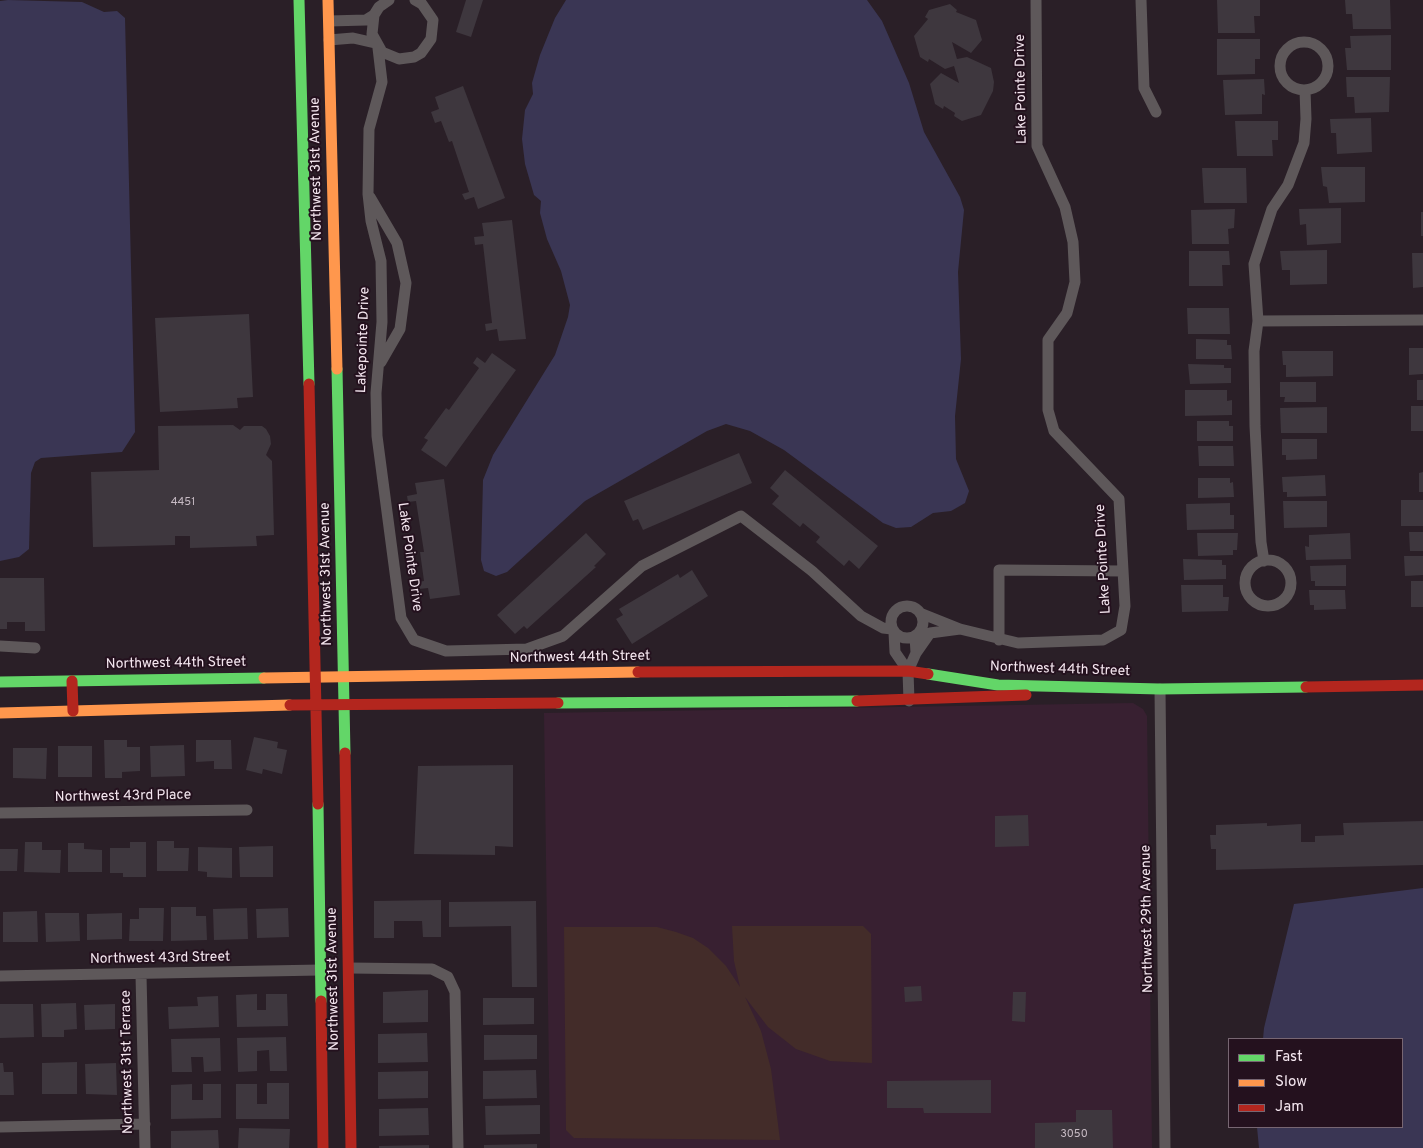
<!DOCTYPE html>
<html>
<head>
<meta charset="utf-8">
<style>
	body { margin:0 }
	#map { position:relative; width:1423px; height:1148px; overflow:hidden; background:#2a1f27; font-family:Overpass,sans-serif }
	canvas { display:block }
	.legend { position:absolute; left:1228px; top:1038px; width:175px; height:90px; box-sizing:border-box; background:#24111e; border:1px solid #776672; margin:0; padding:6px 9px; list-style:none; font-size:15px; color:#f4e6ef }
	.legend li { display:flex; align-items:center; gap:10px; height:25px }
	.legend b { width:25px; border:1px solid #776672 }
</style>
</head>
<body>
<div id="map">
<canvas width="1423" height="1148"></canvas>
<ul class="legend">
<li><b style="height:6px;background:#63d668"></b>Fast</li>
<li><b style="height:6px;background:#ff974d"></b>Slow</li>
<li><b style="height:6px;background:#b3261e"></b>Jam</li>
</ul>
</div>
<script>
const c = document.querySelector('canvas').getContext('2d');
c.lineJoin = 'round';
function paint(path, color) {
  c.fillStyle = color;
  c.fill(path, 'evenodd');
}
function shape(rows) {
  const path = new Path2D();
  for (const r of rows) {
    if (r.length === 3) {
      path.moveTo(r[0] + r[2], r[1]);
      path.arc(r[0], r[1], r[2], 0, 2 * Math.PI);
      continue;
    }
    path.moveTo(r[0], r[1]);
    for (let i = 2; i < r.length; i += 2) path.lineTo(r[i], r[i + 1]);
  }
  return path;
}
function stroke(path, color, width, dash) {
  c.strokeStyle = color;
  c.lineWidth = width;
  c.lineCap = dash ? 'butt' : 'round';
  c.setLineDash(dash || []);
  c.stroke(path);
}
function write(font, color, halo, rows, align = 'center') {
  c.font = font + ' Overpass,sans-serif';
  c.lineWidth = 4;
  c.setLineDash([]);
  c.textBaseline = 'middle';
  c.strokeStyle = halo;
  c.fillStyle = color;
  for (const [text, x, y, turn = 0] of rows) {
    c.save();
    c.translate(x, y);
    c.rotate((+turn || 0) * Math.PI / 180);
    c.textAlign = isNaN(turn) ? turn : align;
    if (halo) c.strokeText(text, 0, 0);
    c.fillText(text, 0, 0);
    c.restore();
  }
}
const built = shape([
	[1133,703,1143,709,1147,716,1152,1148,550,1148,544,713]
]);
const green = shape([
	[732,926,863,926,871,934,872,1063,830,1061,796,1049,768,1027,745,997,761,1031,771,1069,780,1140,574,1138,566,1130,564,927,657,927,676,932,693,938,708,948,726,966,740,987,734,961]
]);
const water = shape([
	[8,0,82,2,104,12,117,11,125,18,135,432,122,452,41,458,35,462,31,473,29,549,19,557,0,561,0,1],
	[566,0,867,0,882,21,909,83,924,132,960,197,964,210,958,272,961,359,955,416,956,459,969,491,965,503,951,511,933,513,911,527,896,528,883,523,784,450,750,431,726,424,707,431,585,501,507,572,496,576,484,571,481,560,483,480,493,455,555,355,568,317,570,305,561,271,547,239,540,213,541,201,534,195,525,164,522,139,525,110,533,94,532,83,540,55,555,18],
	[1423,888,1423,1148,1259,1148,1257,1127,1402,1127,1402,1039,1263,1039,1264,1028,1294,904]
]);
const building = shape([
	[466,0,483,0,471,37,456,32],
	[1217,0,1260,0,1260,16,1254,16,1255,33,1218,33],
	[1345,0,1390,0,1391,29,1353,29,1352,14,1346,14],
	[950,4,957,10,956,12,976,20,982,40,971,53,952,42,957,59,967,57,991,68,994,82,993,91,981,115,962,121,954,116,955,113,944,106,943,109,935,104,930,84,941,73,959,83,954,66,945,69,929,59,928,62,920,57,914,36,928,19,925,17,929,10],
	[1391,35,1391,70,1347,70,1345,48,1351,48,1350,36],
	[1217,39,1260,39,1260,59,1255,59,1255,74,1217,75],
	[1346,77,1390,77,1389,112,1355,113,1354,97,1347,97],
	[1264,79,1265,95,1262,94,1262,114,1225,115,1223,80],
	[463,86,505,198,478,209,474,197,465,200,462,194,469,192,452,141,449,142,441,121,435,123,431,112,439,109,435,97],
	[1371,118,1372,152,1337,154,1336,133,1331,133,1330,119],
	[1235,121,1278,121,1278,140,1272,140,1273,156,1237,156],
	[1321,167,1365,167,1365,202,1329,203,1327,187,1323,186],
	[1202,168,1246,168,1247,203,1204,203],
	[1341,208,1341,243,1307,245,1306,224,1300,225,1299,209],
	[1235,209,1234,228,1228,229,1229,244,1192,244,1191,210],
	[1421,212,1423,212,1423,236,1421,236],
	[512,220,526,339,499,341,497,329,486,331,485,324,492,323,483,244,475,245,474,237,484,236,482,223],
	[1327,250,1327,284,1290,285,1290,270,1282,270,1280,251],
	[1189,251,1229,251,1230,265,1222,265,1223,286,1189,286],
	[1412,253,1423,253,1423,287,1413,288],
	[1187,308,1229,308,1230,334,1188,334],
	[249,314,253,397,237,398,238,408,160,412,155,318],
	[1196,339,1227,340,1227,345,1231,345,1232,359,1196,359],
	[1409,348,1423,348,1423,374,1409,375],
	[1282,351,1333,351,1333,376,1286,377,1286,365,1283,365],
	[492,353,516,370,446,467,421,450,428,440,424,438,446,408,449,410,479,368,473,363,477,357,485,363],
	[1188,364,1224,365,1224,368,1231,368,1231,383,1190,384],
	[1417,380,1423,380,1423,400,1417,400],
	[1280,382,1316,382,1316,402,1284,402,1285,397,1280,397],
	[1185,390,1227,390,1227,401,1232,400,1232,415,1185,416],
	[1411,406,1423,406,1423,431,1411,431],
	[1327,407,1327,433,1281,433,1280,408],
	[1197,421,1229,421,1229,426,1233,426,1233,441,1197,441],
	[233,425,240,430,244,426,262,426,266,429,270,436,271,444,266,455,272,461,274,535,256,536,257,546,190,548,190,536,175,536,175,545,93,547,91,472,159,470,158,426],
	[1282,439,1317,439,1317,459,1286,460,1286,455,1282,455],
	[1198,446,1233,446,1234,466,1199,466],
	[739,453,752,483,643,530,638,519,633,521,624,501],
	[785,470,878,546,859,569,849,560,844,566,816,542,820,537,803,523,800,527,772,504,779,496,770,488],
	[1423,472,1423,492,1419,492,1419,473],
	[1325,475,1326,496,1287,497,1287,492,1283,492,1282,477],
	[1198,478,1230,478,1230,483,1233,482,1234,497,1198,498],
	[444,479,460,595,430,599,428,588,419,589,418,582,424,581,420,552,424,552,416,501,408,502,407,496,417,494,415,483],
	[1401,500,1423,500,1423,526,1401,526],
	[1283,501,1327,501,1327,527,1284,528],
	[1230,503,1230,515,1234,515,1234,529,1187,530,1186,504],
	[1409,532,1423,532,1423,551,1410,551],
	[586,533,606,554,594,566,596,567,527,629,524,626,515,634,497,615],
	[1197,533,1238,533,1237,550,1233,550,1233,555,1198,556],
	[1350,533,1351,559,1306,560,1305,546,1309,547,1309,535],
	[1404,556,1423,556,1423,575,1405,576],
	[1183,559,1222,560,1222,565,1226,565,1226,579,1184,580],
	[1346,565,1346,586,1315,586,1315,581,1311,581,1310,566],
	[692,570,708,596,632,644,616,619,623,615,619,609,678,574,680,578],
	[0,578,44,578,45,631,25,631,25,622,7,622,7,629,0,629],
	[1411,581,1423,581,1423,607,1411,607],
	[1181,585,1223,585,1223,597,1229,597,1228,611,1182,612],
	[1309,590,1345,590,1346,609,1314,610,1314,605,1310,605],
	[254,737,278,742,277,748,287,750,282,774,263,769,262,774,246,770],
	[104,740,127,740,127,747,140,747,140,771,122,772,122,778,105,778],
	[196,740,231,740,232,769,214,769,214,761,196,762],
	[184,745,185,776,151,777,150,746],
	[58,746,92,746,92,777,58,777],
	[13,748,47,748,46,779,13,778],
	[513,765,513,847,495,846,495,855,414,854,418,766],
	[1028,815,1029,846,995,847,995,816],
	[1423,821,1423,865,1216,870,1216,849,1211,849,1210,835,1216,835,1216,825,1267,823,1267,826,1301,824,1301,842,1315,842,1315,836,1344,835,1343,823],
	[157,841,174,841,174,848,189,848,188,871,157,871],
	[25,842,42,842,42,850,61,850,60,873,24,872],
	[130,842,146,842,146,877,123,877,123,873,110,873,110,848,130,848],
	[68,843,84,843,84,849,102,850,102,872,68,872],
	[273,846,273,877,240,877,239,847],
	[198,847,232,848,232,878,207,877,207,872,198,871],
	[0,849,18,849,17,871,0,871],
	[441,900,441,937,423,937,422,921,394,921,394,938,374,938,374,901],
	[536,901,537,987,512,987,511,926,449,927,449,902],
	[171,907,196,907,196,916,206,916,207,940,171,941],
	[139,908,164,908,163,941,129,941,130,919,139,919],
	[247,908,248,939,214,940,213,909],
	[288,908,289,937,257,938,256,909],
	[37,911,38,942,3,942,3,912],
	[45,913,79,913,80,941,46,942],
	[122,913,122,939,87,940,87,914],
	[921,986,922,1001,905,1002,904,987],
	[428,990,428,1022,383,1023,383,992],
	[1013,992,1026,992,1025,1022,1012,1021],
	[257,994,257,1010,266,1010,266,994,287,994,288,1026,237,1027,236,995],
	[218,996,219,1027,169,1029,168,1007,198,1006,197,997],
	[483,998,534,998,534,1024,483,1025],
	[76,1003,77,1029,64,1030,64,1037,42,1037,41,1004],
	[0,1004,33,1004,34,1037,0,1038],
	[115,1004,115,1029,85,1030,84,1005],
	[427,1033,428,1062,378,1063,378,1034],
	[484,1035,537,1035,537,1059,484,1060],
	[286,1037,287,1071,270,1071,269,1050,257,1051,257,1071,238,1072,237,1038],
	[220,1038,221,1071,204,1072,203,1057,191,1057,192,1072,172,1072,171,1039],
	[77,1062,77,1094,42,1094,42,1063],
	[0,1063,3,1063,4,1072,13,1072,14,1095,0,1095],
	[116,1063,117,1095,86,1094,85,1064],
	[536,1070,537,1098,483,1099,483,1071],
	[428,1071,428,1098,378,1099,378,1072],
	[991,1080,991,1113,924,1113,923,1108,887,1108,887,1081],
	[267,1083,289,1083,289,1119,236,1119,236,1084,257,1084,257,1104,267,1104],
	[192,1084,192,1100,203,1100,203,1084,221,1084,221,1118,171,1119,171,1085],
	[540,1105,540,1134,486,1135,485,1106],
	[428,1108,429,1135,379,1136,379,1109],
	[1076,1110,1112,1110,1113,1148,1035,1148,1035,1123,1076,1122],
	[239,1128,290,1129,289,1148,238,1148],
	[218,1130,219,1148,171,1148,171,1131],
	[537,1144,537,1148,484,1148,484,1145],
	[429,1145,429,1148,379,1148,379,1146]
]);
const street = shape([
	[389,0,379,7,374,15,372,34,382,52,399,59,414,57,421,53,431,39,433,20,422,4,415,0],
	[1141,0,1144,88,1156,112],
	[329,21,366,20,374,15],
	[329,40,353,38,375,43],
	[1304,66,24],
	[378,48,382,82,369,129,368,194,371,221,381,261,382,322,376,393,377,436,401,618,414,640,446,651,527,649,563,636,642,566,741,516,812,571,861,616,883,628,892,629],
	[370,197,397,243,406,283,400,329,381,362],
	[1258,321,1423,320],
	[1268,583,23],
	[1264,561,1261,542,1255,426,1254,351,1258,321,1254,264,1272,209,1288,185,1304,143,1306,119,1305,90],
	[907,622,16],
	[920,613,960,629,1018,643,1103,640,1121,630,1125,606,1119,499,1054,431,1048,410,1048,340,1067,313,1075,282,1073,242,1065,207,1037,146,1036,0],
	[894,633,895,652,908,671],
	[999,640,999,570,1123,571],
	[0,646,35,648],
	[916,653,930,633,960,629],
	[1160,689,1165,1148],
	[909,701,908,671,916,653,915,636],
	[0,813,247,810],
	[349,968,432,969,448,977,455,992,458,1148],
	[141,975,145,1148],
	[0,976,320,970],
	[0,1127,145,1124]
]);
const fast = shape([
	[299,0,309,384],
	[337,369,345,753],
	[928,674,998,685,1160,689,1306,687],
	[0,682,264,678],
	[558,703,857,701],
	[318,804,321,1001]
]);
const slow = shape([
	[328,0,337,369],
	[264,678,638,672],
	[0,713,290,705]
]);
const jam = shape([
	[309,384,318,804],
	[638,672,908,671,928,674],
	[72,681,73,711],
	[1306,687,1423,685],
	[857,701,1026,695],
	[290,705,558,703],
	[345,753,351,1148],
	[321,1001,323,1148]
]);
const numberNames = [
	["4451",183,503],
	["3050",1074,1135]
];
const streetNames = [
	["Lake Pointe Drive",1022,89,-91],
	["Northwest 31st Avenue",317,169,-91],
	["Lakepointe Drive",364,340,-88],
	["Lake Pointe Drive",409,557,82],
	["Lake Pointe Drive",1104,559,-93],
	["Northwest 31st Avenue",327,574,-91],
	["Northwest 44th Street",580,658,-1],
	["Northwest 44th Street",176,664,-1],
	["Northwest 44th Street",1060,670,2],
	["Northwest 43rd Place",123,797,-1],
	["Northwest 29th Avenue",1148,919,-91],
	["Northwest 43rd Street",160,959,-1],
	["Northwest 31st Avenue",334,979,-91],
	["Northwest 31st Terrace",128,1062,-91]
];
paint(built, '#382031');
paint(green, '#432c29');
paint(water, '#3a3654');
paint(building, '#3e373e');
stroke(street, '#5e585a', 11);
stroke(fast, '#63d668', 11);
stroke(slow, '#ff974d', 11);
stroke(jam, '#b3261e', 11);
write('11px', '#c6bac3', null, numberNames);
write('14px', '#f4e6ef', '#24111e', streetNames);
</script>
</body>
</html>
